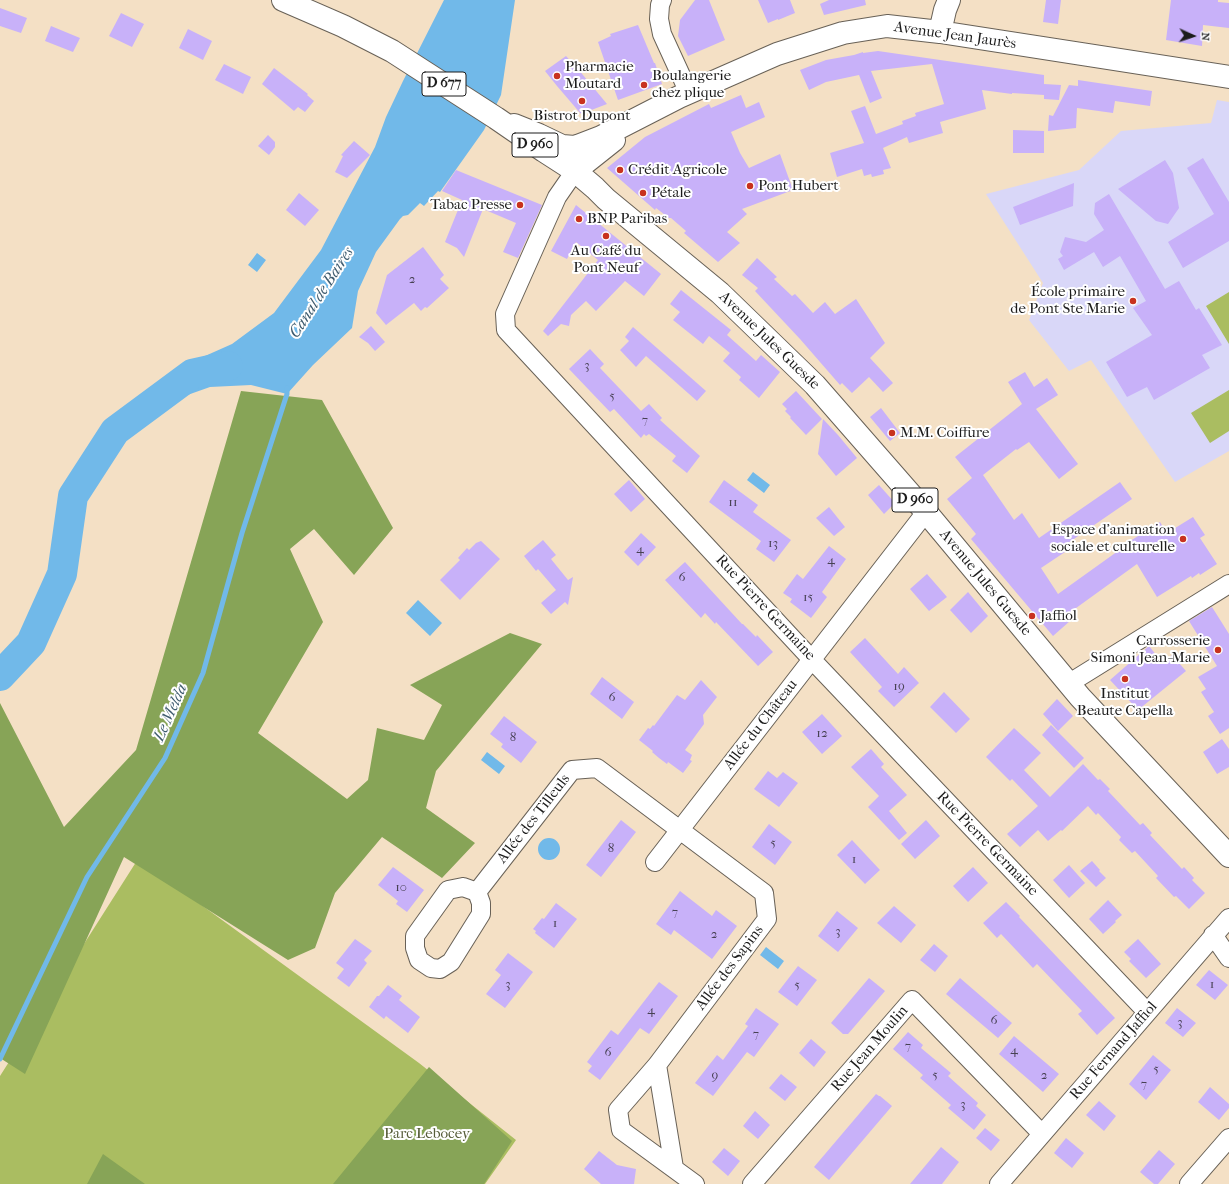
<!DOCTYPE html>
<html>
<head>
<meta charset="utf-8">
<style>
	body { margin:0 }
	#map { position:relative; width:1229px; height:1184px; overflow:hidden; background:#f4e0c5; font-family:"IM FELL French Canon",serif }
	canvas { display:block }
	.north { position:absolute; left:1173px; top:16px; width:40px; height:40px; -webkit-text-stroke:3px #fff; paint-order:stroke; rotate:93deg; font-size:11px; font-weight:700; line-height:16px; text-align:center; color:#1c1c1c }
	.north::after { content:''; display:block; margin:auto; width:14px; height:18px; background:#1c1c1c; clip-path:polygon(50% 0,100% 100%,50% 72%,0 100%) }
</style>
</head>
<body>
<div id="map">
<canvas width="1229" height="1184"></canvas>
<div class="north">N</div>
</div>
<script>
const c = document.querySelector('canvas').getContext('2d');
c.lineJoin = 'round';
function paint(path, color) {
  c.fillStyle = color;
  c.fill(path, 'evenodd');
}
function shape(rows) {
  const path = new Path2D();
  for (const r of rows) {
    if (r.length === 3) {
      path.moveTo(r[0] + r[2], r[1]);
      path.arc(r[0], r[1], r[2], 0, 2 * Math.PI);
      continue;
    }
    path.moveTo(r[0], r[1]);
    for (let i = 2; i < r.length; i += 2) path.lineTo(r[i], r[i + 1]);
  }
  return path;
}
function stroke(path, color, width, dash) {
  c.strokeStyle = color;
  c.lineWidth = width;
  c.lineCap = dash ? 'butt' : 'round';
  c.setLineDash(dash || []);
  c.stroke(path);
}
function write(font, color, halo, rows, align = 'center') {
  c.font = font + ' "IM FELL French Canon",serif';
  c.lineWidth = 4;
  c.setLineDash([]);
  c.textBaseline = 'middle';
  c.strokeStyle = halo;
  c.fillStyle = color;
  for (const [text, x, y, turn = 0] of rows) {
    c.save();
    c.translate(x, y);
    c.rotate((+turn || 0) * Math.PI / 180);
    c.textAlign = isNaN(turn) ? turn : align;
    if (halo) c.strokeText(text, 0, 0);
    c.fillText(text, 0, 0);
    c.restore();
  }
}
const built = shape([
	[1217,100,1229,102,1229,451,1175,482,1091,360,1069,371,1029,320,1043,283,986,194,1079,170,1121,131,1211,123]
]);
const green = shape([
	[1229,292,1229,344,1206,306],
	[1229,390,1229,431,1210,443,1191,413],
	[138,859,419,1063,516,1140,485,1184,0,1184,0,1076]
]);
const forest = shape([
	[241,391,322,400,393,528,354,575,314,529,290,549,323,622,258,733,347,799,368,780,377,728,424,740,442,705,410,685,510,633,542,644,436,771,426,808,475,843,442,878,382,837,335,893,315,948,288,960,124,857,25,1074,0,1058,0,703,64,827,136,750],
	[429,1067,512,1141,484,1184,333,1184],
	[103,1154,145,1184,87,1184]
]);
const water = shape([
	[444,0,515,0,501,95,484,130,440,192,438,191,424,206,420,203,408,215,403,216,400,219,376,252,358,291,352,328,313,365,287,394,251,385,210,387,179,398,196,360,232,344,274,313,321,250,375,147,386,117,403,81],
	[257,253,266,260,257,272,248,265],
	[753,472,770,485,764,493,747,480],
	[418,600,442,623,430,636,406,613],
	[487,752,505,766,499,774,481,760],
	[549,849,11],
	[766,947,784,961,778,969,760,955]
]);
const stream = shape([
	[0,1059,87,877,165,758,203,673,242,533,287,394,287,388]
]);
const river = shape([
	[0,676,31,643,62,574,73,496,115,431,192,374,228,366]
]);
const building = shape([
	[695,0,709,0,725,40,688,56,678,36,680,20],
	[758,0,790,0,795,13,778,20,778,19,768,23],
	[829,0,865,0,866,5,824,15,820,4],
	[1046,0,1061,0,1058,24,1043,22],
	[1171,0,1218,0,1218,2,1229,3,1229,28,1203,25,1202,46,1166,40],
	[0,8,27,18,21,33,0,26],
	[121,13,144,24,132,47,109,36],
	[638,25,654,63,655,63,662,84,618,100,598,42,611,36,610,34],
	[51,26,80,38,73,52,45,41],
	[188,29,212,41,203,60,179,48],
	[878,51,1044,75,1044,84,1061,85,1059,100,1044,99,1044,92,1044,95,1012,93,1012,94,982,90,986,109,940,122,943,133,909,143,907,137,883,148,891,168,883,170,884,174,872,177,871,174,864,176,862,169,837,177,830,153,864,143,851,111,865,106,876,134,903,124,902,121,916,116,915,113,944,104,932,64,871,71,882,98,870,103,859,75,826,82,809,90,800,70,826,60,854,55,863,52,863,53],
	[566,56,578,69,607,104,581,114,557,86,545,71],
	[224,64,251,77,243,94,215,80],
	[274,68,308,94,307,95,314,101,305,112,298,107,294,111,262,84],
	[1078,80,1152,91,1150,106,1115,101,1113,113,1077,108,1076,128,1048,131,1049,115,1053,116,1069,85,1078,86],
	[741,95,746,108,759,102,765,117,731,132,740,153,749,168,780,154,793,190,742,209,747,214,727,232,740,243,718,262,684,233,686,231,671,218,669,218,656,208,655,210,607,168,645,137,709,104,711,108],
	[1013,130,1044,131,1044,153,1013,153],
	[268,135,275,142,275,147,269,155,258,146],
	[354,141,370,155,347,178,335,172,343,156,341,155],
	[1203,158,1229,202,1229,241,1183,268,1168,242,1214,214,1187,168],
	[1165,160,1173,173,1179,208,1168,224,1156,221,1118,189],
	[456,170,542,205,518,258,503,252,516,223,483,209,464,257,457,248,445,242,462,200,442,191],
	[1074,183,1073,206,1020,225,1013,207],
	[299,193,319,210,305,226,286,210],
	[1109,194,1165,289,1179,281,1196,310,1199,308,1222,345,1202,355,1210,368,1154,400,1147,387,1127,397,1106,362,1152,335,1133,308,1146,301,1120,256,1103,267,1094,252,1064,270,1058,259,1063,256,1060,252,1065,237,1086,242,1104,230,1094,214,1095,203],
	[576,205,661,274,644,296,625,281,596,311,586,301,571,315,569,326,561,324,548,336,543,331,598,260,576,242,567,259,551,251],
	[423,247,444,275,440,279,449,288,427,308,425,307,421,311,414,303,386,325,376,313,387,275],
	[757,258,777,277,774,279,792,296,795,294,813,313,825,302,835,314,856,299,885,343,870,358,893,383,883,392,869,377,852,393,842,383,840,385,800,339,755,291,758,288,742,275],
	[681,290,731,330,727,335,756,361,761,355,780,372,759,398,739,380,741,377,723,361,730,353,709,336,703,344,673,320,680,312,670,304],
	[371,326,385,342,375,351,368,343,359,337],
	[633,327,706,391,697,401,646,356,636,367,620,350,629,341,625,337],
	[590,349,604,364,600,368,641,411,649,404,662,418,660,420,700,456,687,473,672,461,676,456,649,434,646,436,644,434,641,438,614,409,610,412,569,369],
	[1025,372,1034,387,1047,378,1058,395,1036,409,1078,464,1059,479,1029,442,1017,450,1016,449,983,475,1014,520,1022,513,1039,538,1120,482,1132,499,1068,543,1071,548,1041,568,1058,594,1125,546,1124,545,1160,522,1167,533,1193,517,1205,535,1200,538,1217,564,1200,575,1199,573,1192,578,1191,576,1157,597,1137,564,1065,616,1070,621,1053,636,971,539,976,534,947,499,972,478,955,457,1022,404,1008,382],
	[796,391,822,419,806,435,790,418,791,417,785,411,787,409,782,404],
	[881,408,900,433,890,441,870,417],
	[823,419,838,435,857,458,836,476,818,454],
	[629,480,645,499,631,512,614,494],
	[724,480,758,505,753,512,791,540,774,562,756,549,761,541,709,502],
	[879,485,895,503,884,514,868,495],
	[829,507,845,527,834,536,816,518],
	[641,533,656,547,638,566,624,552],
	[543,540,556,555,551,559,568,580,573,577,568,605,565,602,551,614,541,603,556,590,538,569,536,571,524,556],
	[481,541,500,559,460,600,440,580,460,560,458,558,467,548,469,550,476,543],
	[829,546,846,559,822,592,827,597,811,618,790,602,792,599,783,593,797,574,803,579],
	[685,562,742,624,743,624,756,637,757,635,773,652,758,666,716,622,715,624,705,613,701,618,665,580],
	[927,574,947,597,929,611,910,589],
	[968,592,988,616,971,633,950,610],
	[1212,607,1229,634,1229,728,1220,734,1208,716,1214,712,1201,692,1206,689,1198,677,1217,666,1189,621],
	[865,638,898,674,904,667,919,683,894,707,878,691,882,687,850,652],
	[1149,646,1161,661,1164,659,1165,661,1172,655,1186,671,1138,710,1110,680],
	[602,677,634,702,622,719,590,694],
	[701,680,717,697,703,715,704,724,685,750,692,755,690,760,692,761,683,773,668,762,667,764,659,758,652,752,653,751,639,740,648,728,650,729,653,725,654,726,677,695,685,700],
	[944,692,970,719,956,733,930,707],
	[1057,699,1073,716,1058,731,1043,714],
	[822,714,842,736,822,754,802,732],
	[504,716,537,742,521,763,501,747,503,744,490,734],
	[1051,725,1084,758,1074,768,1042,735],
	[1014,728,1041,753,1024,770,1050,797,1083,764,1098,780,1100,779,1110,789,1108,791,1140,825,1143,823,1152,833,1150,835,1182,869,1184,867,1194,878,1192,880,1205,893,1189,909,1176,896,1174,897,1156,878,1158,876,1135,851,1132,853,1119,840,1121,837,1098,813,1096,815,1088,806,1062,831,1061,830,1048,841,1038,830,1020,847,1007,834,1038,806,1012,779,1010,781,986,757],
	[1222,739,1229,749,1229,767,1217,774,1203,752],
	[871,749,884,764,881,767,907,795,889,811,907,833,899,840,868,807,879,796,851,767],
	[768,771,777,778,783,772,798,783,779,807,754,789],
	[621,820,636,832,601,877,586,865],
	[926,820,940,836,915,859,901,844],
	[769,824,792,842,775,865,752,847],
	[852,840,880,870,865,884,837,855],
	[1092,861,1100,870,1099,871,1106,878,1096,887,1080,871],
	[1069,865,1085,883,1069,898,1053,880],
	[393,867,424,890,407,912,396,904,398,901,378,885],
	[973,867,988,883,968,902,953,886],
	[680,891,712,916,716,910,737,926,712,959,674,930,671,935,656,924],
	[1108,900,1122,915,1115,921,1116,922,1103,934,1089,919],
	[1006,902,1020,916,1019,917,1115,1018,1097,1035,1078,1014,1082,1011,1037,964,1033,968,1001,934,997,938,983,923],
	[556,903,577,919,554,948,535,933,536,931,533,929,542,918,544,919],
	[894,906,916,925,901,943,877,923],
	[837,911,858,928,838,952,818,936],
	[355,939,372,951,364,960,367,963,349,987,337,978,344,969,336,963],
	[1138,939,1161,964,1146,978,1129,961,1131,959,1124,952],
	[934,944,948,956,935,972,920,960],
	[508,953,533,972,505,1008,486,994,501,975,495,970],
	[798,966,817,980,797,1006,778,992],
	[1209,970,1228,985,1215,1000,1196,985],
	[869,978,885,991,848,1034,843,1034,831,1023],
	[960,978,1012,1023,998,1038,946,994],
	[659,982,678,996,649,1034,640,1028,600,1080,588,1071,592,1066,587,1062,611,1030,618,1035],
	[388,985,402,996,399,1000,420,1017,408,1033,386,1016,384,1019,369,1007,377,996,379,996],
	[756,1008,779,1024,754,1057,747,1052,713,1096,695,1083,717,1055,723,1060,748,1026,745,1024],
	[1177,1008,1196,1023,1183,1037,1165,1023],
	[908,1032,923,1045,921,1048,951,1073,948,1076,978,1103,976,1106,986,1115,974,1130,948,1108,951,1105,920,1078,923,1075,893,1049],
	[1014,1036,1059,1074,1043,1092,999,1054],
	[811,1039,826,1052,814,1067,799,1053],
	[1153,1055,1171,1070,1146,1100,1129,1084],
	[781,1074,797,1087,785,1101,769,1088],
	[1210,1087,1229,1104,1229,1108,1219,1120,1198,1102],
	[876,1094,879,1096,880,1096,892,1106,829,1180,814,1167],
	[1099,1101,1116,1116,1104,1131,1086,1115],
	[755,1111,770,1125,758,1139,743,1126],
	[985,1128,1000,1140,991,1151,976,1138],
	[1066,1138,1084,1153,1072,1168,1054,1153],
	[941,1147,959,1162,942,1184,910,1184],
	[724,1148,740,1161,728,1176,712,1162],
	[1159,1150,1175,1164,1158,1184,1154,1184,1140,1172],
	[599,1151,617,1165,636,1169,634,1184,601,1184,584,1169]
]);
const street = shape([
	[662,0,660,5,659,19,662,34,689,93],
	[575,171,557,197,505,314,506,330,816,664,1147,1012],
	[1068,684,1229,584],
	[655,862,926,512],
	[463,887,477,892,481,903,481,914,451,962,440,969,431,968,419,960,415,948,415,936,448,890,463,887],
	[477,892,572,770,597,768,764,893,767,919,657,1065,618,1110,621,1130,695,1184],
	[1213,935,1229,958],
	[657,1065,674,1168],
	[752,1184,912,1000,1042,1134],
	[999,1184,1229,918],
	[1189,1184,1229,1138]
]);
const secondary = shape([
	[940,32,945,10,949,0],
	[514,125,539,135,562,146,575,147,601,137,679,97,777,54,843,33,887,26,940,32,1229,77],
	[575,171,614,140]
]);
const primary = shape([
	[283,0,343,26,392,51,496,118,544,151,575,171,595,188,606,199,720,293,815,385,926,512,1080,697,1229,856]
]);
const markers = [
	[557,76,4,"#c8321e"],
	[644,85,4,"#c8321e"],
	[582,101,4,"#c8321e"],
	[620,170,4,"#c8321e"],
	[750,186,4,"#c8321e"],
	[643,193,4,"#c8321e"],
	[520,205,4,"#c8321e"],
	[579,219,4,"#c8321e"],
	[606,236,4,"#c8321e"],
	[1133,301,4,"#c8321e"],
	[892,433,4,"#c8321e"],
	[1183,539,4,"#c8321e"],
	[1032,616,4,"#c8321e"],
	[1218,650,4,"#c8321e"],
	[1125,679,4,"#c8321e"]
];
const numberNames = [
	["2",412,280],
	["3",587,366],
	["5",612,397],
	["7",645,421],
	["11",733,503],
	["13",773,544],
	["4",640,550],
	["4",831,561],
	["6",682,578],
	["15",808,598],
	["19",899,687],
	["6",612,698],
	["12",822,734],
	["8",513,738],
	["5",773,844],
	["8",611,849],
	["1",854,860],
	["10",401,888],
	["7",675,913],
	["1",555,924],
	["3",838,932],
	["2",714,935],
	["3",508,985],
	["1",1212,985],
	["5",797,986],
	["4",651,1011],
	["6",994,1021],
	["3",1180,1023],
	["7",756,1035],
	["7",908,1047],
	["4",1014,1051],
	["6",608,1053],
	["5",1156,1070],
	["9",715,1076],
	["5",935,1076],
	["2",1044,1076],
	["7",1144,1085],
	["3",963,1105]
];
const shields = [
	[444,84,44],
	[535,145,46],
	[915,500,46]
];
const shieldNames = [
	["D 677",444,84],
	["D 960",535,145],
	["D 960",915,500]
];
const streetNames = [
	["Avenue Jean Jaurès",955,36,8],
	["Avenue Jules Guesde",769,341,44],
	["Avenue Jules Guesde",985,583,50],
	["Rue Pierre Germaine",765,608,47],
	["Allée du Château",761,725,-52],
	["Allée des Tilleuls",534,819,-52],
	["Rue Pierre Germaine",987,844,46],
	["Allée des Sapins",730,968,-53],
	["Rue Jean Moulin",870,1049,-49],
	["Rue Fernand Jaffiol",1114,1051,-49]
];
const poiNames = [
	["Pharmacie",565,67],
	["Moutard",565,84],
	["Boulangerie",652,76],
	["chez plique",652,93],
	["Bistrot Dupont",582,116,"center"],
	["Crédit Agricole",628,170],
	["Pont Hubert",758,186],
	["Pétale",651,193],
	["Tabac Presse",512,205,"right"],
	["BNP Paribas",587,219],
	["Au Café du",606,251,"center"],
	["Pont Neuf",606,268,"center"],
	["École primaire",1125,292,"right"],
	["de Pont Ste Marie",1125,309,"right"],
	["M.M. Coiffure",900,433],
	["Espace d'animation",1175,530,"right"],
	["sociale et culturelle",1175,547,"right"],
	["Jaffiol",1040,616],
	["Carrosserie",1210,641,"right"],
	["Simoni Jean-Marie",1210,658,"right"],
	["Institut",1125,694,"center"],
	["Beaute Capella",1125,711,"center"]
];
const parkNames = [
	["Parc Lebocey",427,1134]
];
const waterNames = [
	["Canal de Baires",322,293,-57],
	["Le Melda",171,713,-66]
];
paint(built, '#d9d7f8');
paint(green, '#aabd61');
paint(forest, '#87a457');
paint(water, '#71b9e9');
stroke(stream, '#71b9e9', 5);
stroke(river, '#71b9e9', 30);
paint(building, '#c8b1f9');
stroke(street, '#686157', 20);
stroke(secondary, '#686157', 24);
stroke(primary, '#686157', 24);
stroke(street, '#fff', 18);
stroke(secondary, '#fff', 22);
stroke(primary, '#fff', 22);
for (const [x, y, r, color] of markers) {
  const dot = new Path2D();
  dot.arc(x, y, r, 0, 2 * Math.PI);
  c.fillStyle = color;
  c.fill(dot);
  stroke(dot, '#fff', 1.5);
}
write('13px', '#474153', null, numberNames);
for (const [x, y, w] of shields) {
  const box = new Path2D();
  box.roundRect(x - w / 2, y - 12, w, 24, 3);
  c.fillStyle = '#fff';
  c.fill(box);
  stroke(box, '#1c1c1c', 1);
}
write('bold 14px', '#1c1c1c', null, shieldNames);
write('15px', '#1c1c1c', '#fff', streetNames);
write('15px', '#1c1c1c', '#fff', poiNames, 'left');
write('15px', '#555c38', '#fff', parkNames);
write('italic 16px', '#3e5b6e', '#fff', waterNames);
</script>
</body>
</html>
